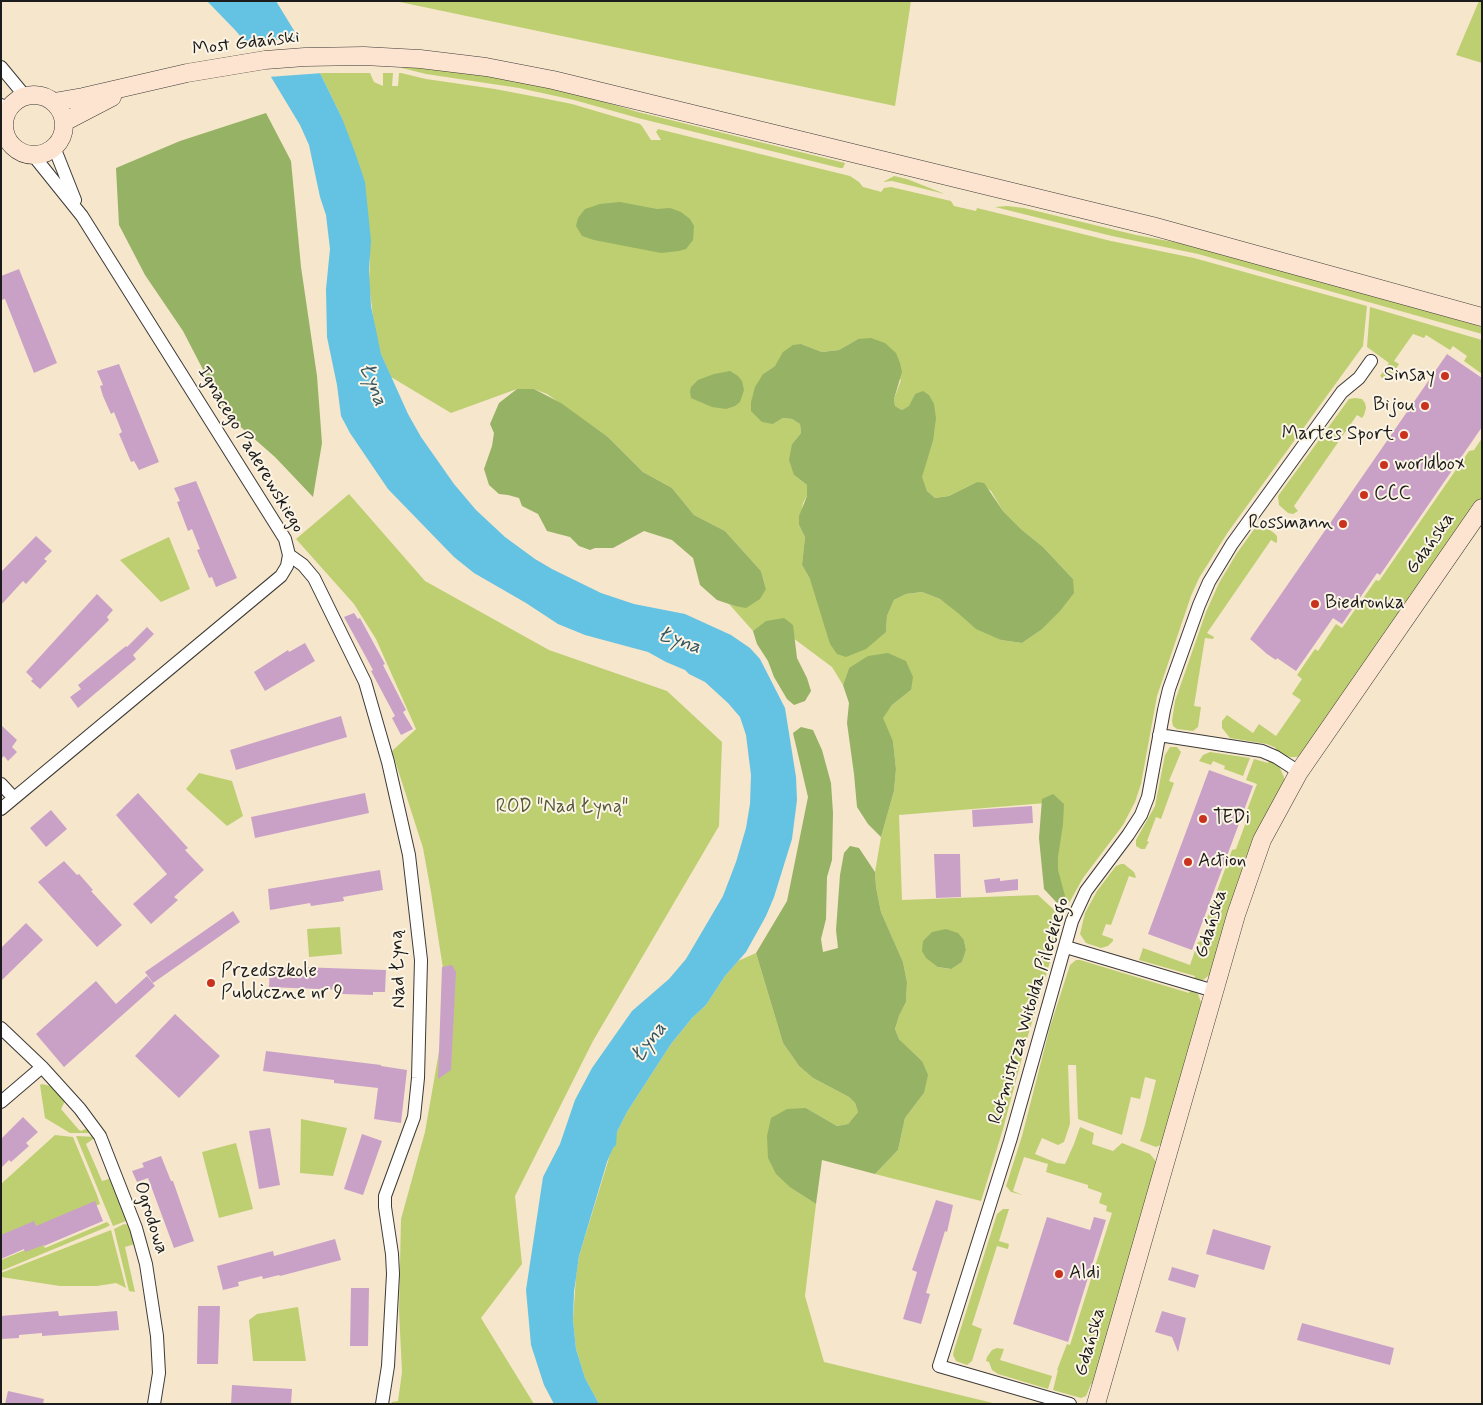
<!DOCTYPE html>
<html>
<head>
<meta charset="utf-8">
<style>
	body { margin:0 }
	#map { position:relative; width:1483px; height:1405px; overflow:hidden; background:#f6e6cc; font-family:Mynerve,sans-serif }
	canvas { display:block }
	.frame { position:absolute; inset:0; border:2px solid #1c1c1c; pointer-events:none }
</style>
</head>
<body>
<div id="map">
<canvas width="1483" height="1405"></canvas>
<div class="frame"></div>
</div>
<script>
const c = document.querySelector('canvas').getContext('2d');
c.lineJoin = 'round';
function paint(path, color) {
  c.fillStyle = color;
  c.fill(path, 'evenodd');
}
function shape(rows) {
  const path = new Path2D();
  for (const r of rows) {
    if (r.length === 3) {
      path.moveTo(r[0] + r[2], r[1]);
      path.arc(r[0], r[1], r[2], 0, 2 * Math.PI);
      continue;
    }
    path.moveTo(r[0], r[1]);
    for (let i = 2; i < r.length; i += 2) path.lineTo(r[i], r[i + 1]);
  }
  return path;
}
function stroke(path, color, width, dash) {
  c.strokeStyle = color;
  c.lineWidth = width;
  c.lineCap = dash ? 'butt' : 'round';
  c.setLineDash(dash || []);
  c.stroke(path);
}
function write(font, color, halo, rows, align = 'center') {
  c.font = font + ' Mynerve,sans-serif';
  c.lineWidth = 4;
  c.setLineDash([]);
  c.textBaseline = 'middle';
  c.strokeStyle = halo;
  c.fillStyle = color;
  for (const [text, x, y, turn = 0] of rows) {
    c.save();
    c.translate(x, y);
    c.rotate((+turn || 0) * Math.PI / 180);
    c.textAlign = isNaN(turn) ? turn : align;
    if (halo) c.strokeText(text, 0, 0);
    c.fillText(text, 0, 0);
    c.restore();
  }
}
const green = shape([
	[395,1,911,1,895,106],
	[1479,1,1482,1,1482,63,1456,55],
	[402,66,455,71,508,79,575,93,638,112,845,163,843,168,840,168,638,118,574,100,519,88,426,74,402,68],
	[320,73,370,73,374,82,383,86,383,73,393,73,392,86,398,86,399,73,401,73,426,79,495,89,542,98,572,104,640,124,642,126,651,140,661,140,656,132,658,129,850,176,859,182,863,187,878,191,881,192,884,188,891,187,951,201,954,206,976,211,977,208,1111,241,1194,258,1367,306,1363,346,1228,532,1199,578,1191,596,1157,696,1141,784,1135,802,1123,825,1083,878,1068,905,1049,889,1046,803,899,815,902,900,1038,895,1063,918,1027,1039,1003,1129,981,1201,875,1174,898,1150,905,1118,924,1093,922,1061,899,1039,895,1029,899,1016,906,1002,907,982,903,962,881,912,876,887,875,872,881,837,894,791,896,769,893,741,882,718,892,705,911,690,849,668,843,685,832,667,793,638,793,625,767,622,753,631,729,604,735,606,766,589,761,571,725,531,694,515,672,488,643,472,608,437,547,394,534,389,517,389,451,413,391,377,381,354,375,332,369,284,370,259,342,118],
	[858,339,901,380,894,399,895,406,902,410,910,406,915,394,933,441,921,477,927,491,935,498,949,496,977,482,991,491,1003,511,1022,530,1043,547,1073,579,1041,630,1022,643,1001,640,940,599,922,592,906,594,894,600,887,616,886,632,810,579,802,565,805,537,799,525,803,503,807,496,807,485,794,475,792,444,801,433,800,424,792,419,783,418,773,424,763,374,775,366,801,344,822,352,839,350],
	[958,934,964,940,966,950,962,962,950,969,938,967],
	[894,176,907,179,945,194,892,181,883,182],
	[1007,206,1024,208,1136,235,1190,245,1299,274,1482,327,1482,334,1198,254,1112,236,995,207],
	[1370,307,1482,340,1482,374,1464,361,1467,356,1453,346,1450,350,1426,335,1424,338,1413,334,1394,361,1399,364,1389,379,1386,381,1380,376,1389,363,1367,347],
	[1355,398,1362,399,1365,403,1366,408,1364,415,1362,418,1357,415,1294,506,1298,511,1293,514,1288,513,1279,505,1278,496,1349,399],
	[1482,438,1482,498,1306,751,1297,757,1290,757,1283,755,1275,751,1276,748,1267,744,1230,738,1222,728,1222,721,1227,715,1253,733,1259,724,1276,736,1301,700,1292,694,1302,679,1297,675,1315,649,1318,651,1336,624,1342,628,1376,580,1379,581,1469,451,1474,450],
	[349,494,425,581,549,650,667,691,722,742,719,826,593,1041,515,1196,522,1264,481,1318,534,1404,391,1404,392,1402,398,1401,402,1372,399,1311,401,1219,425,1132,448,1000,431,892,423,848,392,751,416,729,376,639,354,604,296,539],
	[1262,527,1267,528,1274,533,1277,536,1277,542,1276,543,1271,540,1207,633,1214,637,1213,639,1205,638,1194,706,1201,707,1198,727,1193,731,1177,729,1173,726,1172,721,1175,701,1206,612,1219,583,1237,553,1255,528],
	[169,537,190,589,161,602,120,560],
	[1170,747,1177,747,1181,752,1169,781,1174,783,1161,819,1156,817,1147,841,1149,842,1147,845,1145,849,1141,849,1136,846,1136,840,1155,806,1165,755],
	[1210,752,1250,758,1243,776,1224,769,1225,766,1213,761,1211,765,1199,761,1203,755],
	[1254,759,1268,763,1269,760,1279,766,1284,777,1284,783,1212,973,1203,980,1198,980,1194,979,1195,976,1139,960,1143,948,1190,965,1198,942,1202,941,1208,925,1206,921,1232,850,1236,849,1246,822,1244,818,1257,784,1246,780],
	[199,773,232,781,243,816,227,826,186,789],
	[1121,864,1124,864,1134,872,1136,877,1135,878,1129,876,1111,925,1106,924,1102,935,1113,939,1113,941,1108,946,1101,948,1086,943,1080,934,1085,913,1097,891,1116,866],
	[340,927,342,954,309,957,307,929],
	[756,953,783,1043,799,1066,813,1078,849,1097,855,1103,858,1112,848,1124,837,1126,806,1108,791,1188,816,1204,805,1296,824,1362,997,1404,599,1404,585,1378,576,1349,573,1320,576,1277,579,1256,617,1132,627,1112,671,1044,692,1018,706,1005,725,976,738,961],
	[1076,960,1080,960,1189,993,1190,990,1198,994,1202,1005,1163,1144,1156,1147,1140,1141,1145,1125,1156,1080,1145,1077,1140,1099,1131,1097,1122,1135,1078,1119,1076,1065,1068,1065,1070,1124,1064,1142,1058,1145,1042,1138,1035,1154,1057,1163,1065,1164,1074,1144,1080,1127,1094,1133,1092,1144,1113,1151,1122,1143,1150,1154,1158,1164,1094,1384,1091,1384,1086,1396,1081,1398,1053,1390,1058,1370,1057,1370,1067,1344,1070,1345,1112,1213,1106,1211,1107,1206,1099,1203,1102,1193,1088,1188,1088,1185,1046,1172,1048,1164,1024,1157,1013,1191,1023,1195,1011,1192,1006,1186,1022,1136,1050,1027,1070,965],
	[42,1084,51,1086,66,1099,61,1109,79,1130,81,1131,90,1127,95,1133,70,1133,45,1118,40,1085],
	[301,1119,347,1128,333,1176,300,1173],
	[55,1135,73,1137,97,1195,100,1204,37,1230,1,1236,1,1184],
	[76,1136,96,1137,86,1144,102,1181,112,1178,127,1220,126,1221,113,1226],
	[236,1143,253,1209,219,1218,202,1152],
	[1003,1209,1009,1209,999,1241,1009,1244,1008,1249,997,1246,972,1325,982,1329,972,1361,967,1365,956,1361,953,1355,954,1350,997,1214],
	[107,1222,110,1225,107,1227,1,1271,1,1260,42,1243,45,1248],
	[124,1224,129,1225,135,1244,125,1247,135,1292,129,1291,114,1229],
	[111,1230,126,1288,116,1283,97,1286,60,1286,1,1277,1,1273],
	[298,1307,306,1361,253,1361,249,1320,257,1314],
	[997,1348,1004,1349,1000,1360,1052,1376,1048,1389,998,1374,992,1370,989,1362,986,1361,987,1357,992,1350]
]);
const forest = shape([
	[266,113,291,161,301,267,317,376,322,443,313,497,275,457,226,414,183,331,145,275,119,225,116,168,180,141],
	[620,202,657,209,670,208,681,212,690,219,694,226,693,240,686,249,679,251,661,253,594,240,582,236,576,226,578,218,585,209,600,204],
	[871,338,885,343,896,353,900,363,902,372,894,399,895,406,902,410,909,406,915,394,923,391,929,395,934,404,936,418,933,441,922,477,927,491,935,498,949,496,977,482,984,483,1003,511,1022,530,1043,547,1073,579,1074,593,1060,611,1041,630,1022,643,1001,640,976,629,958,613,940,599,922,592,906,594,894,600,887,616,886,632,866,649,846,657,837,654,830,644,810,579,802,565,805,537,799,525,799,516,807,496,807,485,794,475,789,460,792,444,801,433,800,424,792,419,783,418,773,424,762,422,751,411,751,402,755,387,763,374,775,366,783,352,793,345,801,344,822,352,839,350,858,339],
	[730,371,738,376,742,381,744,390,740,402,735,406,726,409,712,407,691,398,690,392,691,387,698,380,714,374],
	[517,389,534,389,561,403,608,437,643,472,672,488,694,515,725,531,761,571,766,589,760,599,746,608,735,606,717,600,700,585,693,558,672,540,644,531,613,548,595,548,590,550,579,546,570,537,547,531,538,514,522,506,519,498,508,495,499,494,489,485,484,469,492,446,494,433,490,424,499,403],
	[784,618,793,625,797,658,807,678,811,691,805,701,794,705,787,699,774,677,768,661,757,644,753,631,766,621],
	[888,653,906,661,913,677,911,690,892,705,883,718,893,741,896,769,894,791,881,837,868,824,857,807,854,774,847,723,849,703,843,685,849,668,868,656],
	[801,727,813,730,822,750,831,783,833,813,832,860,827,877,826,919,821,939,823,952,838,948,836,930,840,875,844,853,850,846,859,848,875,872,876,887,881,912,903,962,907,982,906,1002,899,1016,895,1029,899,1039,922,1061,928,1075,924,1093,905,1118,898,1150,875,1174,822,1160,816,1204,791,1188,776,1174,768,1158,767,1136,771,1118,787,1109,806,1108,837,1126,848,1124,858,1112,855,1103,849,1097,813,1078,799,1066,783,1043,756,953,787,901,808,797,793,733],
	[1053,794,1064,804,1063,824,1058,857,1058,870,1065,896,1062,901,1057,903,1044,889,1039,838,1042,799],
	[946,929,958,933,964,940,966,950,962,962,951,969,938,967,926,958,922,951,923,941,932,932]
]);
const water = shape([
	[207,1,276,1,320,73,342,118,356,155,365,182,371,241,369,270,371,306,381,354,408,414,421,437,454,484,476,510,505,537,535,559,552,569,601,593,634,604,685,614,731,635,750,648,760,659,785,708,796,777,797,800,792,839,774,897,766,916,746,952,725,976,706,1005,692,1018,671,1044,627,1112,617,1132,616,1145,613,1148,607,1162,579,1256,574,1292,573,1320,576,1349,585,1378,599,1404,554,1404,544,1385,531,1345,526,1290,543,1177,560,1144,575,1100,592,1068,632,1011,669,979,686,959,723,896,736,862,746,828,750,804,751,775,746,735,740,717,728,703,705,682,689,674,685,670,666,662,648,652,585,635,558,624,526,603,474,573,454,557,388,489,350,433,341,416,337,385,327,337,326,289,330,249,326,215,320,197,309,145,300,125,265,67,236,31]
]);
const pier = shape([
	[302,38,323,73,268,77,243,43]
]);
const building = shape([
	[19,269,57,363,34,373,5,299,1,300,1,276],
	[1447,354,1482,378,1482,427,1380,575,1377,573,1342,624,1333,618,1296,671,1277,658,1276,660,1267,654,1250,639],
	[119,364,159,462,139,470,134,461,131,462,119,434,122,432,114,412,111,414,103,396,100,386,103,385,97,371],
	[196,481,237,578,216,587,212,577,209,578,197,550,200,549,192,529,188,531,177,502,180,501,174,488],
	[36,536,52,551,44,559,47,561,26,584,23,581,1,605,1,572],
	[97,594,113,610,107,617,109,620,40,689,31,681,33,679,26,672],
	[354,613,358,619,360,618,385,664,383,665,406,710,403,712,413,729,401,735,392,718,395,716,371,671,373,670,344,617],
	[147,627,154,634,133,655,136,659,78,708,70,697,81,689,78,685,126,646,127,647],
	[305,643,315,661,265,691,254,672,288,650,289,652],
	[341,716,347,737,236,770,230,750],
	[1,725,17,740,12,747,17,752,8,761,4,756,1,759],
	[1209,770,1253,786,1192,950,1148,934],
	[138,793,188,848,185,850,204,870,174,897,178,900,151,924,133,904,167,874,116,815],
	[365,793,369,813,255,838,251,817],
	[1032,806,1033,823,973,827,972,810],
	[51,810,67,829,46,847,30,828],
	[934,854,960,854,961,897,936,898],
	[64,861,77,875,79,874,93,890,91,891,122,925,97,947,38,882],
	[380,870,383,890,343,897,344,901,311,906,310,903,270,910,268,889],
	[1000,878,1000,881,1018,879,1018,890,986,893,984,880],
	[233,911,240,922,153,983,145,972],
	[26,923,43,940,1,981,1,948],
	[452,965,456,972,451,1070,438,1079,442,967],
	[270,966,386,970,385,992,373,992,373,995,342,994,342,990,269,987],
	[147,976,155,986,64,1067,36,1034,96,981,116,1004],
	[175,1014,220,1056,179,1098,135,1056],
	[266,1051,381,1065,381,1066,407,1070,401,1123,374,1119,378,1088,334,1083,334,1080,263,1071],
	[23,1117,38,1132,26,1143,29,1146,11,1162,9,1160,1,1168,1,1139],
	[270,1128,280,1185,259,1189,249,1131],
	[362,1134,382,1141,363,1195,344,1189],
	[161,1156,171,1181,173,1181,194,1241,174,1248,148,1178,137,1182,132,1171,144,1167,142,1163],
	[936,1200,953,1205,947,1232,945,1231,926,1293,930,1294,921,1324,903,1319,917,1272,912,1270],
	[95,1201,103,1221,44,1246,44,1245,25,1252,24,1249,1,1259,1,1235,34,1221,36,1226],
	[1047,1217,1090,1230,1094,1217,1106,1220,1068,1342,1013,1324],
	[1213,1229,1271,1246,1264,1270,1206,1254],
	[335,1239,341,1260,280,1276,279,1275,263,1279,262,1276,238,1282,239,1286,223,1290,217,1266,273,1251,274,1256],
	[1172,1267,1199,1275,1195,1288,1168,1280],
	[351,1288,369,1288,368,1346,350,1346],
	[198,1306,220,1306,218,1364,197,1364],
	[58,1311,59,1316,117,1311,119,1330,42,1336,42,1333,19,1335,19,1338,1,1339,1,1316],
	[1162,1311,1186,1318,1178,1352,1172,1337,1155,1332],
	[1302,1323,1394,1348,1390,1365,1297,1340],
	[232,1385,292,1389,291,1404,231,1404],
	[8,1391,44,1399,43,1404,5,1404]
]);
const street = shape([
	[1,67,25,96],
	[1,105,7,113],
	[54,147,75,200],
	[289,555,303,565,314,578,365,682,388,762,409,855,421,960,418,1078,414,1117,385,1196,385,1207,392,1254,393,1274,388,1366,382,1404],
	[1159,735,1262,751,1276,757,1299,772],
	[1,784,14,798],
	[1,809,281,576,287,566,289,555,285,539,82,216,33,155],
	[1066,947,1214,991],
	[1,1028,42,1067,80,1109,100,1136,136,1228,146,1264,157,1336,159,1373,154,1404],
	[1,1102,42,1067],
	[1070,1404,939,1366,1010,1141,1072,921,1086,891,1128,835,1141,815,1148,797,1164,710,1169,689,1199,605,1209,582,1232,544,1342,392,1359,378,1371,361]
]);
const secondary = shape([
	[34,125,30],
	[54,102,83,97,187,73,265,60,305,57,364,56,420,59,486,67,553,80,1152,226,1482,317],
	[64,122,112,97],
	[1096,1404,1236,915,1262,840,1299,772,1482,508]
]);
const markers = [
	[1445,376,5,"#c8321e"],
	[1425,406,5,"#c8321e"],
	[1404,435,5,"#c8321e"],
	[1384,465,5,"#c8321e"],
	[1364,495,5,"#c8321e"],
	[1343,524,5,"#c8321e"],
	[1315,604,5,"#c8321e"],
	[1203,819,5,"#c8321e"],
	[1188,862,5,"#c8321e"],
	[211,983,5,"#c8321e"],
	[1059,1274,5,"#c8321e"]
];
const streetNames = [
	["Most Gdański",246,44,-7],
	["Ignacego Paderewskiego",250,450,59],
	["Gdańska",1431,544,-55],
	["Gdańska",1212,924,-73],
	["Nad Łyną",399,969,-92],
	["Rotmistrza Witolda Pileckiego",1030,1011,-73],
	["Ogrodowa",150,1218,72],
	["Gdańska",1091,1342,-74]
];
const poiNames = [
	["Sinsay",1435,376,"right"],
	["Bijou",1415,406,"right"],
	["Martes Sport",1394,435,"right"],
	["worldbox",1394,465],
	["CCC",1374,495],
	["Rossmann",1333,524,"right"],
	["Biedronka",1325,604],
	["TEDi",1213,819],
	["Action",1198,862],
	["Przedszkole",221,972],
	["Publiczne nr 9",221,994],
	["Aldi",1069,1274]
];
const parkNames = [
	["ROD \"Nad Łyną\"",562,808]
];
const waterNames = [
	["Łyna",372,385,68],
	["Łyna",679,642,19],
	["Łyna",650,1043,-53]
];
paint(green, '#becf72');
paint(forest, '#96b264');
paint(water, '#64c2e3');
paint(pier, '#f6e6cc');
paint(building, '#c9a1c7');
stroke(street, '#3d3a36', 14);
stroke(secondary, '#3d3a36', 19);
stroke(street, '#fff', 12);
stroke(secondary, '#fde4d1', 18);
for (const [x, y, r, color] of markers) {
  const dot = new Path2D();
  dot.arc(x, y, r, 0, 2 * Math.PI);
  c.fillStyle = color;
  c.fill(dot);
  stroke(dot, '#fcf5e5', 2);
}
write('19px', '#1c1c1c', '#fcf5e5', streetNames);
write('19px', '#1c1c1c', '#fcf5e5', poiNames, 'left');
write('19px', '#555b3a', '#fcf5e5', parkNames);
write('italic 20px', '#355662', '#fcf5e5', waterNames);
</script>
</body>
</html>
